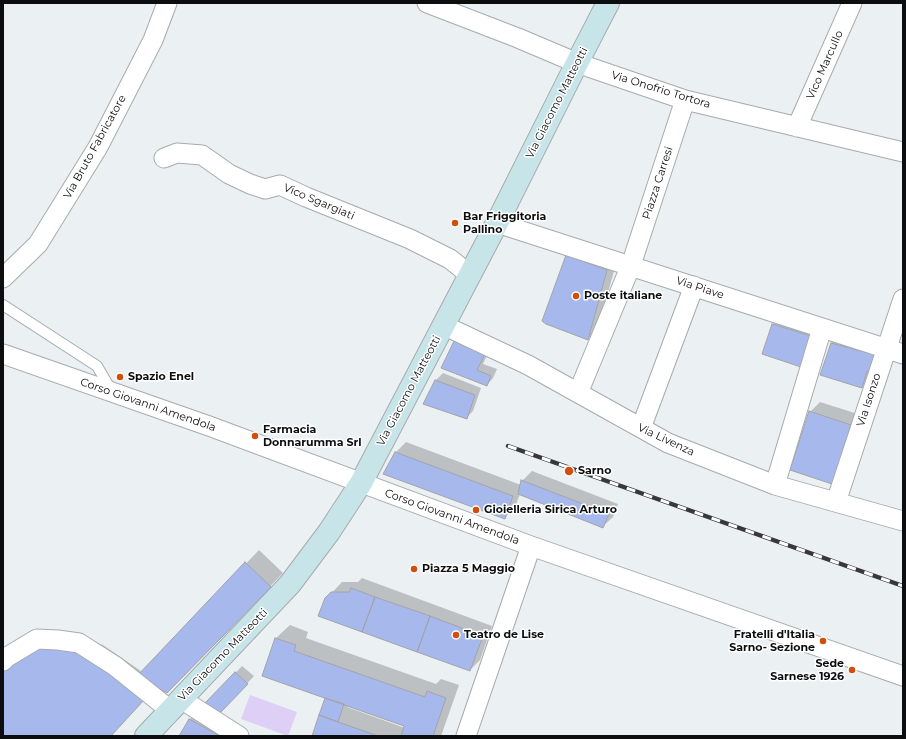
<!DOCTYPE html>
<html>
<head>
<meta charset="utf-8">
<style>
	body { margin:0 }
	#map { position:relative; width:906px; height:739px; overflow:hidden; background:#ebf0f3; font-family:Montserrat,sans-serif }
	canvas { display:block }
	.frame { position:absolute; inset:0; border:4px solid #0c0d0e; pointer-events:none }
</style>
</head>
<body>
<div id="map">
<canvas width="906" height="739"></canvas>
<div class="frame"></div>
</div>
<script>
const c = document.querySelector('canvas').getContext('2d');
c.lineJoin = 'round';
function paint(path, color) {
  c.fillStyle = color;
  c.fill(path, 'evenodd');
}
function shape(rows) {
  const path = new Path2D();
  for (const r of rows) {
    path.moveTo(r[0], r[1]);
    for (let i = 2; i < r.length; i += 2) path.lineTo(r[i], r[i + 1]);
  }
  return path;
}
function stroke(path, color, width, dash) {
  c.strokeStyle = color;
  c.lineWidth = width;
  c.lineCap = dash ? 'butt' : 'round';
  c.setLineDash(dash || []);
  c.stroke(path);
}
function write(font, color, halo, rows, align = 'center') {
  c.font = font + ' Montserrat,sans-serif';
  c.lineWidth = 3;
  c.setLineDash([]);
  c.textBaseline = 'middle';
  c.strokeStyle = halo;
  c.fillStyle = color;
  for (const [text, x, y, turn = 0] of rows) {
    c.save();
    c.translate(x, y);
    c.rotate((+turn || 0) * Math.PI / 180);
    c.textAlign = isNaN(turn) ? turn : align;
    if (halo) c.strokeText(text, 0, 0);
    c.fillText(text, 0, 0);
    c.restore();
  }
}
const green = shape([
	[250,695,297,712,288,736,241,719]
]);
const shadow = shape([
	[567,255,617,260,598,329,588,339],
	[779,317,817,330,807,359,763,353,773,324],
	[842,333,889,346,872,377,862,387,822,374,831,343],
	[492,345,483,364,497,369,493,378,487,385,442,368],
	[443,373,481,388,473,411,466,418,425,403,436,380],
	[820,402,861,415,842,473,831,483,810,412],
	[406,442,521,485,522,481,532,471,618,504,613,517,602,527,520,494,515,507,505,517,395,453],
	[259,550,283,573,181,679,157,686,110,736,3,736,3,672,78,635,103,645,138,669,142,672],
	[362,578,492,626,480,660,470,670,326,599,342,582,358,582],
	[290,625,308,632,306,638,436,684,441,679,459,685,441,736,313,736,326,698,276,638],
	[348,705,406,725,405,728,347,707],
	[242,666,254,676,227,705,206,704],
	[200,709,249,736,181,736,190,719]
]);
const building = shape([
	[566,255,607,270,588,340,546,324,542,321,566,255],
	[772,324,811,336,801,367,762,354,772,324],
	[456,337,486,352,477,370,491,376,487,386,441,368,456,337],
	[831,343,880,356,875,373,867,371,862,388,820,375,831,343],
	[435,380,475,395,467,419,423,404,435,380],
	[809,411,851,425,832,484,790,470,809,411],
	[395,452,513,496,505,519,383,474,395,452],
	[521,480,609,514,603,528,518,494,521,480],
	[245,562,271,587,167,693,137,676,245,562],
	[351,588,375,597,362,632,318,616,325,598,331,592,349,592,351,588],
	[375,597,430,616,417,652,362,632,375,597],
	[430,616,483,636,470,671,417,652,430,616],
	[275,638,296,645,294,651,425,697,427,691,446,698,433,736,401,736,404,726,262,676,275,638],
	[49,647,65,648,89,658,144,700,111,736,3,736,3,671,14,659,35,649,49,647],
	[235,672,248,684,220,713,204,704,235,672],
	[325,698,344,704,338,722,319,715,325,698],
	[319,715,338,722,378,736,312,736,319,715],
	[189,719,220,736,179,736,189,719]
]);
const lane = shape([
	[3,305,97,366,111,390]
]);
const street = shape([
	[427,3,518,38,577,63,685,100,903,152],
	[797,127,852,3],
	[164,158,177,153,202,155,229,174,250,184,265,189,280,185,306,197,410,239,450,259,470,275],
	[497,223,903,354],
	[3,278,38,244,98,147,153,40,167,3],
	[443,325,528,365,668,443,775,485,903,521],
	[3,354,209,426,531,546,903,676],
	[578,393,631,265,685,100],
	[641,428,694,286],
	[775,485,822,328],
	[836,502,903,299],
	[3,661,7,657,37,639,58,640,79,643,115,666,170,710],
	[181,699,239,736],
	[466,736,531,546]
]);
const secondary = shape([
	[146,736,290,584,329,532,361,483,497,223,577,63,608,3]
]);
const rail = shape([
	[508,446,903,586]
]);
const markers = [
	[455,223,4,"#d24e0a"],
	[576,296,4,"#d24e0a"],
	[120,377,4,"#d24e0a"],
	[255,436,4,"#d24e0a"],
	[569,471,5,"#d24e0a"],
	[476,510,4,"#d24e0a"],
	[414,569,4,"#d24e0a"],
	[456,635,4,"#d24e0a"],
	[823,641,4,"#d24e0a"],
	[852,670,4,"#d24e0a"]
];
const streetNames = [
	["Vico Marcullo",825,65,-66],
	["Via Onofrio Tortora",661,90,17],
	["Via Giacomo Matteotti",557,103,-63],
	["Via Bruto Fabricatore",95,147,-61],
	["Piazza Carresi",658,183,-72],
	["Vico Sgargiati",319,202,23],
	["Via Piave",700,288,18],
	["Via Giacomo Matteotti",409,391,-62],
	["Via Isonzo",869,400,-72],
	["Corso Giovanni Amendola",148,405,19],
	["Via Livenza",666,440,25],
	["Corso Giovanni Amendola",452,517,20],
	["Via Giacomo Matteotti",223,655,-46]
];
const poiNames = [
	["Bar Friggitoria",463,217],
	["Pallino",463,230],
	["Poste italiane",584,296],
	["Spazio Enel",128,377],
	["Farmacia",263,430],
	["Donnarumma Srl",263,443],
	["Sarno",578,471],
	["Gioielleria Sirica Arturo",484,510],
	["Piazza 5 Maggio",422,569],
	["Teatro de Lise",464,635],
	["Fratelli d'Italia",815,635,"right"],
	["Sarno- Sezione",815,648,"right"],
	["Sede",844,664,"right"],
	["Sarnese 1926",844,677,"right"]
];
paint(green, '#decff7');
paint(shadow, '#0003');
paint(building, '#a7b9ec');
stroke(building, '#a2a3a8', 1);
stroke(lane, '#a6abae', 12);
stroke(street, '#a6abae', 21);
stroke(secondary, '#a6abae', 24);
stroke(lane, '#fff', 10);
stroke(street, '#fff', 19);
stroke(secondary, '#c7e5e8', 22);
stroke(rail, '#36383a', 4.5);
stroke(rail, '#fff', 3, [9]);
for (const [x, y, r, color] of markers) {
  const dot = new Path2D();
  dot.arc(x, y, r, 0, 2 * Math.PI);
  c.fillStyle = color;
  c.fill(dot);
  stroke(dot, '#fff', 1.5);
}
write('11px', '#0c0d0e', '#fff', streetNames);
write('bold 11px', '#0c0d0e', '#fff', poiNames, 'left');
</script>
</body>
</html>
